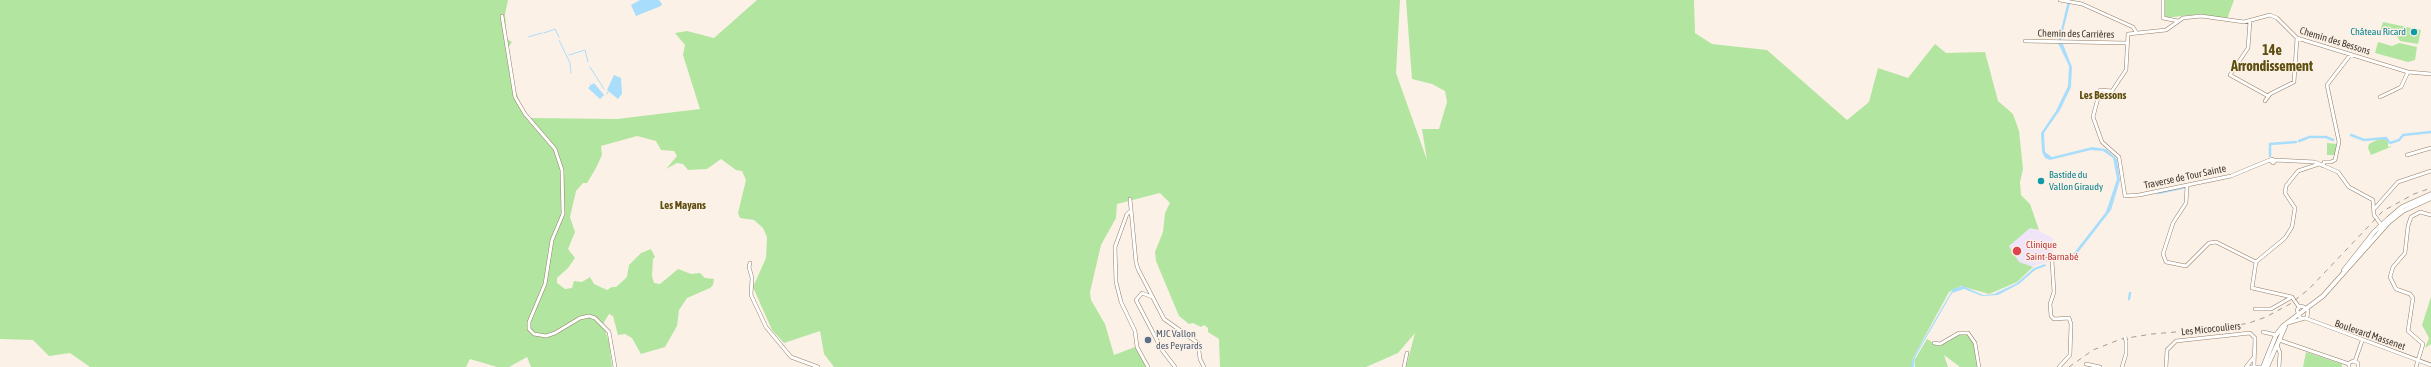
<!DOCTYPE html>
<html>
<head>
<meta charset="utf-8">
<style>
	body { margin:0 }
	canvas { display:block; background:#fbf1e6 }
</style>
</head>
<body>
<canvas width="2431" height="367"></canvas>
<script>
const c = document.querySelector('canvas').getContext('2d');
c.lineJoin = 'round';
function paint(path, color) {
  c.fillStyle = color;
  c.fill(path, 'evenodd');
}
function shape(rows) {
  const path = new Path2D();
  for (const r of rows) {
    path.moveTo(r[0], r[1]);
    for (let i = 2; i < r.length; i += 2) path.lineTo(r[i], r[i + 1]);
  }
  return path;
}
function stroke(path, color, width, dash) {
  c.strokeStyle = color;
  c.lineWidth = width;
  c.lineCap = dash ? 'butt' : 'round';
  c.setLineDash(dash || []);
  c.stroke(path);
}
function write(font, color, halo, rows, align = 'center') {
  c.font = font + ' "Asap Condensed",sans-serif';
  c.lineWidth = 3;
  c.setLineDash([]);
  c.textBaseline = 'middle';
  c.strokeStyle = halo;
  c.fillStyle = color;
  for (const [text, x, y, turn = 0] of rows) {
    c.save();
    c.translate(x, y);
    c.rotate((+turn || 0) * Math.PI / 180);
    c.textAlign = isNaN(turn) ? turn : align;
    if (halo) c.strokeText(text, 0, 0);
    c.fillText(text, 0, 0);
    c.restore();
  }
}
const medical = shape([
	[1979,206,2023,223,2053,238,2053,261,2036,265,2016,280]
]);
const green = shape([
	[0,0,508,0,505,14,507,39,512,42,508,48,515,89,521,105,530,118,617,119,700,109,683,55,685,45,675,33,687,31,714,38,757,0,1400,0,1396,73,1427,160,1422,129,1439,129,1447,102,1445,91,1432,84,1412,79,1406,0,1694,0,1695,33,1712,44,1767,50,1847,120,1869,102,1878,68,1908,78,1935,44,1946,53,1985,52,1998,101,2013,114,2019,131,2023,169,2020,182,2021,195,2030,204,2039,230,2030,228,2009,246,2019,262,2033,267,2017,282,1989,294,1961,286,1949,292,1913,358,1912,367,1406,367,1415,333,1398,353,1366,367,1220,367,1219,339,1208,332,1208,328,1204,325,1201,327,1193,323,1189,324,1179,316,1156,261,1155,252,1163,232,1165,213,1170,203,1160,193,1117,204,1116,218,1101,245,1090,292,1091,300,1105,324,1114,355,1135,347,1147,367,834,367,824,354,820,331,784,343,772,330,753,287,766,258,767,237,763,228,754,220,740,218,738,213,746,180,742,171,736,170,721,159,707,169,688,170,683,164,677,163,666,169,677,156,674,151,661,150,656,141,637,136,601,146,602,155,596,168,587,183,583,183,576,191,570,217,575,232,568,249,575,258,568,268,557,278,557,283,565,289,572,288,574,281,582,282,590,277,594,284,607,290,612,287,616,287,627,277,629,265,641,253,651,249,655,257,653,259,652,276,654,283,660,284,678,269,691,274,700,273,705,278,714,279,713,285,710,288,687,298,679,310,677,326,665,347,641,354,632,338,625,334,618,335,613,316,609,314,603,324,609,342,612,367,531,367,527,357,509,367,497,367,470,359,466,367,90,367,70,353,49,356,33,340,0,339],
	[2164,0,2234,0,2227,19,2201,14,2164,18],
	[2383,22,2421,30,2418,44,2400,41,2396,35,2380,31],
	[2378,42,2392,46,2399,43,2417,47,2415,60,2408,62,2375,53],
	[2383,137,2388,141,2388,147,2393,146,2371,155,2368,148,2369,144],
	[2327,143,2337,144,2335,155,2327,155],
	[2431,297,2431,344,2425,348,2429,338,2422,325],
	[1967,333,1973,340,1978,367,1960,367,1944,355,1948,367,1915,367,1915,359,1927,339,1938,346,1958,334],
	[2306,352,2342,364,2342,367,2303,367]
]);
const water = shape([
	[640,0,659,0,662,4,661,6,636,16,631,5],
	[2068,0,2071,0,2061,39,2072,67,2071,87,2060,110,2044,133,2045,152,2052,157,2092,147,2106,149,2117,159,2120,180,2111,210,2076,255,2061,262,2060,259,2074,253,2106,212,2117,179,2113,158,2103,151,2091,150,2050,160,2045,158,2042,152,2041,133,2056,111,2068,86,2069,66,2058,43],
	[614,75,621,78,622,94,618,99,607,90],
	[594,83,604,95,600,99,588,88],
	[2045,264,2046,266,2035,270,2019,284,1998,295,1982,296,1964,289,1952,293,1915,357,1914,367,1911,367,1914,356,1953,289,1963,286,1983,295,1994,294,2017,283,2034,268]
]);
const stream = shape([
	[544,33,555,29,559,37],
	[528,37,542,33],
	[559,40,570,63,571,73],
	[569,55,585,50,588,62],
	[590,67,604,89],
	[590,84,591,86],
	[607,94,608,92]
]);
const canal = shape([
	[2351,135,2364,140,2386,138,2390,143,2399,140,2403,135,2431,132],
	[2309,137,2326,137,2333,140],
	[2299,141,2307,138],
	[2270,156,2270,144,2296,142],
	[2158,193,2186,187],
	[2129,299,2130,293]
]);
const minor = shape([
	[2060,0,2082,4,2133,27,2136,32],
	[2163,0,2163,18,2178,21],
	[502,16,515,97,525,114,555,149,562,170,563,214,552,240,545,284,529,322,529,329,534,334,546,336,555,333,580,318,589,316,595,318,609,332,615,367],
	[2250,21,2248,48,2230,75,2268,96],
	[2025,41,2126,43],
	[2380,97,2401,87,2408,72],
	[2265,101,2270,94,2294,82,2297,38],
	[2407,155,2431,148],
	[2275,160,2315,162,2338,172,2349,187,2373,200,2374,215,2382,226],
	[2271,161,2273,163,2275,161,2272,159,2231,176,2139,195,2125,196,2119,157,2102,142,2093,117,2100,90,2112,91,2126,70,2128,34,2166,30,2183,18,2201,16,2244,22,2270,15,2277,18,2297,38,2408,72,2431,74],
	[2323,166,2324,162,2331,162,2335,160,2339,142,2327,85,2351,54],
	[2187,186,2186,203,2173,223,2163,254,2166,262,2186,266,2209,243,2216,242,2256,262,2252,288,2292,297],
	[1130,199,1136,262,1138,269,1164,319,1198,343,1200,359,1204,367],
	[2375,208,2398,182,2431,171],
	[1131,211,1127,214,1115,247,1116,282,1121,302,1135,331,1137,347,1148,367],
	[2052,261,2054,292,2050,304,2051,316,2054,319,2069,318,2071,324,2070,355,2059,367],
	[2256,262,2285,238,2292,227,2295,208,2285,193,2286,186,2298,171,2319,164],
	[750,263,749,267,752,278,751,295,766,327,791,357,818,367],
	[1152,297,1142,293,1136,300,1162,350,1175,367],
	[2292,297,2299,307],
	[2255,309,2271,309,2292,297],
	[2288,323,2305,318,2307,317,2308,311,2304,307,2300,306,2297,310,2300,318,2305,318,2431,365],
	[2263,332,2276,335],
	[2279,340,2349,364],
	[1934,343,1940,344,1959,333,1968,333,1975,343,1979,367],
	[2277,345,2280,353,2279,367],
	[2355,361,2362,341],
	[2086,364,2100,367],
	[1404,367,1407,353],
	[2122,367,2126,354,2126,341],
	[2166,367,2167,350,2176,341,2250,333,2255,338,2254,366],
	[2246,367,2254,357],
	[2249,367,2261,367],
	[2349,367,2349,363,2353,361,2358,363,2358,367],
	[2416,367,2423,344,2408,331,2413,298,2410,294,2396,289,2390,277,2393,267,2405,253,2408,226,2411,217,2420,212,2431,215]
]);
const major = shape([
	[2344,270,2374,232,2388,219,2402,207,2431,194],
	[2263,367,2276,335,2283,326,2323,296,2389,222,2403,211,2431,198],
	[2267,367,2285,327]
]);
const rail = shape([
	[2069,367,2093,350,2121,339,2152,334,2222,328,2249,323,2266,317,2290,304,2309,289,2383,211,2414,194,2431,188]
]);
const minorBridge = shape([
	[2125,337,2126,341]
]);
const markers = [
	[2414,32,4,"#0f9aa8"],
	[2041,181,4,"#0f9aa8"],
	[2017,251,5,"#e0444e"],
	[1148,340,4,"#5c6f8a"]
];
const cultureNames = [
	["Château Ricard",2406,32],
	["Bastide du",2049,175,"left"],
	["Vallon Giraudy",2049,187,"left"]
];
const streetNames = [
	["Chemin des Carrières",2076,34,1],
	["Chemin des Bessons",2335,41,17],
	["Traverse de Tour Sainte",2185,177,-12],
	["Les Micocouliers",2211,329,-6],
	["Boulevard Massenet",2370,335,19]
];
const healthNames = [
	["Clinique",2026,245],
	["Saint-Barnabé",2026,257]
];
const serviceNames = [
	["MJC Vallon",1156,334],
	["des Peyrards",1156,346]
];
const neighbourhoodNames = [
	["Les Bessons",2103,96],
	["Les Mayans",683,206]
];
const districtNames = [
	["14e",2272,51],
	["Arrondissement",2272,67]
];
paint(medical, '#f0e4f8');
paint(green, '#b2e6a0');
paint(water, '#a9ddfc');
stroke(stream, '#a9ddfc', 1);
stroke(canal, '#a9ddfc', 2.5);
stroke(minor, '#957e66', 4);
stroke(major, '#957e66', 5);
stroke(minor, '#fff', 3);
stroke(major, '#fff', 4);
stroke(rail, '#a59b90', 1, [5, 5]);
stroke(minorBridge, '#957e66', 4, []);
stroke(minorBridge, '#fff', 3);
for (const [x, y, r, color] of markers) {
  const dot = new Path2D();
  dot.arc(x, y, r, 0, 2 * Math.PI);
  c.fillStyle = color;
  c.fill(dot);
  stroke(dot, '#fbf1e6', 1.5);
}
write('10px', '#0d838f', '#fbf1e6', cultureNames, 'right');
write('10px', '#443a30', '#fbf1e6', streetNames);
write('10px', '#be3a42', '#fbf1e6', healthNames, 'left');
write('10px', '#4e5e75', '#fbf1e6', serviceNames, 'left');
write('bold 11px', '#5e4e10', '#fbf1e6', neighbourhoodNames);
write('bold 14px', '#5e4e10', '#fbf1e6', districtNames);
</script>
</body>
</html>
